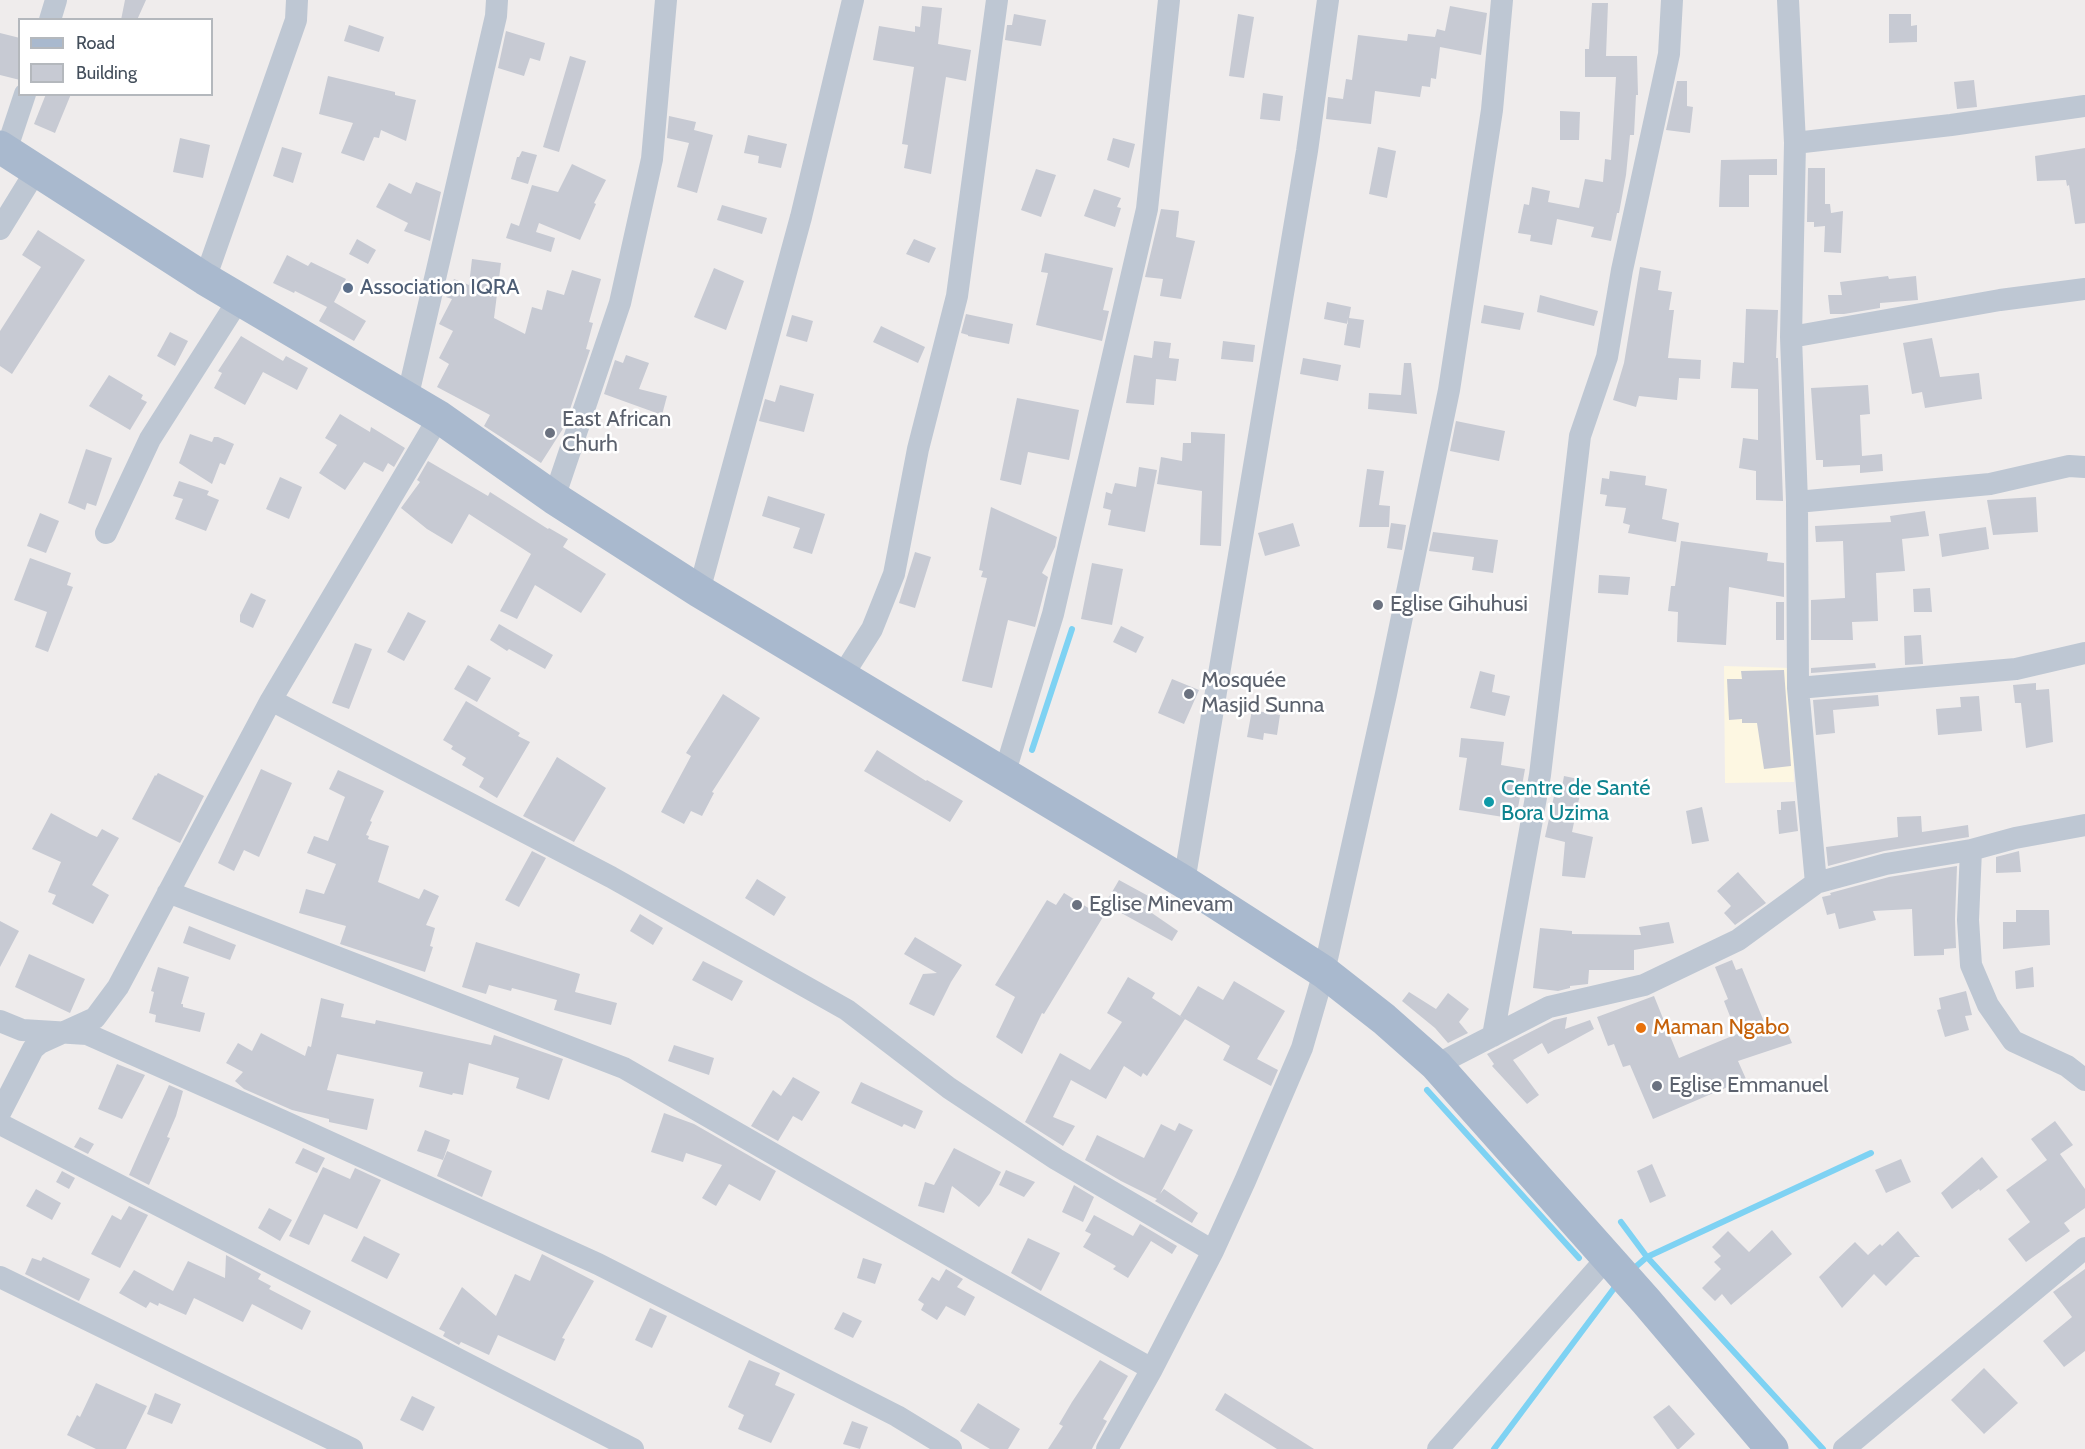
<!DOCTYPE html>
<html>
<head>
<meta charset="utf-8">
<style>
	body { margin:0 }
	#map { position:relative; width:2085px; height:1449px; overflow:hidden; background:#efecec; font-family:Cabin,sans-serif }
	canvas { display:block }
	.legend { position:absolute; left:18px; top:18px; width:195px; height:78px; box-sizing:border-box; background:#fff; border:2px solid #b4b8bd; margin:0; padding:8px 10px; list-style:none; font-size:18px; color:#434e5b }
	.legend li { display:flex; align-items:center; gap:12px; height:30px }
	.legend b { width:30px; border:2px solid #b4b8bd }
</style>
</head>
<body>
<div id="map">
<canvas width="2085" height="1449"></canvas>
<ul class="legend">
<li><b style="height:8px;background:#a9b9ce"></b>Road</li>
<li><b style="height:16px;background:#c7cad3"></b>Building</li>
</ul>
</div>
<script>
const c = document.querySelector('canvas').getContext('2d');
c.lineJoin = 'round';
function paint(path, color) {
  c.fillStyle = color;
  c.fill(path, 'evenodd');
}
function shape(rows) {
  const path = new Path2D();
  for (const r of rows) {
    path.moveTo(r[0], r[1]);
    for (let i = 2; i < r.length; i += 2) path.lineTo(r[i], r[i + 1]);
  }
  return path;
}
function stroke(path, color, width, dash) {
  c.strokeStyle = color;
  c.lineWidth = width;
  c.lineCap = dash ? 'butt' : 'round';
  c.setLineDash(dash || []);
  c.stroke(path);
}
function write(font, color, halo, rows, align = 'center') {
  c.font = font + ' Cabin,sans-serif';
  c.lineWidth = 5;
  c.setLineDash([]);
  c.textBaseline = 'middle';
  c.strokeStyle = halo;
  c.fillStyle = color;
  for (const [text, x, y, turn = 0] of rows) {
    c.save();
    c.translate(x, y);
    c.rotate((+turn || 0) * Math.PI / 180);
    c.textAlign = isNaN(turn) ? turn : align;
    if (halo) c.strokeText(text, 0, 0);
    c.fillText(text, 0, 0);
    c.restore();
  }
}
const commercial = shape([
	[1724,666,1791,668,1794,782,1725,783]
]);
const stream = shape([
	[1032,750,1072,629],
	[1427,1090,1579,1258],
	[1621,1222,1647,1257,1823,1449],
	[1632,1270,1647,1257,1871,1153],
	[1494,1449,1618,1283]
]);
const building = shape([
	[125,0,146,0,137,20,121,20],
	[1592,3,1608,3,1606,56,1637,56,1638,95,1636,95,1634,135,1630,135,1626,175,1619,213,1617,213,1611,241,1591,237,1594,227,1557,219,1552,245,1530,241,1531,235,1518,233,1524,204,1529,205,1532,187,1550,191,1548,202,1579,208,1585,179,1603,182,1605,159,1611,160,1616,77,1585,77,1585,49,1589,49],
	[922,6,942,8,938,44,971,50,966,81,946,77,931,174,904,168,908,145,902,144,914,67,873,60,879,26,915,32,915,26,920,27],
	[1450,6,1487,13,1481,55,1440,47,1436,79,1431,78,1430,87,1422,86,1420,97,1375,91,1371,124,1326,119,1328,97,1343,99,1346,79,1352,80,1358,35,1407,41,1408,34,1435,37,1437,29,1445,31],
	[1014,14,1046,20,1041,46,1005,40,1007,25,1012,25],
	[1238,14,1254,17,1244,78,1229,76],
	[1889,14,1911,14,1911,26,1917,25,1917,42,1889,43],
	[349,25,384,37,379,52,344,41],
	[506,31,545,43,540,61,530,58,524,76,498,68],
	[0,33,20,38,20,80,0,75],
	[570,56,586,61,559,152,543,147],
	[328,76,395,92,395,95,416,100,406,141,381,130,379,138,374,137,364,161,341,153,353,123,319,114],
	[1974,80,1977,107,1957,109,1954,82],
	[1677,81,1687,81,1687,106,1693,107,1690,133,1666,130],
	[1263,93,1283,96,1280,121,1260,119],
	[46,94,71,94,55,133,34,124],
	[1560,111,1580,112,1579,140,1560,140],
	[669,116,696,122,694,130,713,135,697,193,677,187,689,143,667,138],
	[748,135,787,144,781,168,758,163,759,156,744,153],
	[180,138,210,145,203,178,173,172],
	[1113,138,1135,144,1129,168,1107,160],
	[282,147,302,153,293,183,273,176],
	[1378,147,1396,151,1387,198,1369,194],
	[2085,148,2085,223,2075,224,2069,185,2067,186,2066,180,2037,181,2035,156],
	[522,151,537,155,528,184,511,179,517,157,519,157],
	[1777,159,1777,175,1749,175,1749,207,1719,207,1721,160],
	[572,164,606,180,594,203,596,204,580,240,539,223,536,232,555,238,551,252,506,238,511,223,519,226,532,185,558,192],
	[1808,168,1825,168,1825,204,1830,204,1831,213,1843,211,1841,253,1824,252,1825,226,1814,227,1814,222,1807,222],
	[1036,169,1056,175,1041,217,1021,210],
	[416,182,441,192,430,241,404,231,408,223,376,207,389,183,411,194],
	[1094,189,1121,198,1117,207,1121,208,1115,227,1084,216],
	[722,205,767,218,762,234,717,220],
	[1161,209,1179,211,1176,237,1195,241,1181,299,1160,296,1163,279,1145,277],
	[38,230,85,260,12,374,0,366,0,331,41,267,22,255],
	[357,239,376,250,368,264,349,254],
	[914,239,936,248,929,263,906,254],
	[1045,253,1113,268,1103,310,1109,311,1102,341,1036,325,1048,273,1041,272],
	[287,255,308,266,311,262,346,279,334,302,366,321,354,341,319,321,327,307,295,291,294,293,273,283],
	[472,259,501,263,494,318,525,334,532,307,542,310,547,290,564,295,572,270,601,279,589,322,593,323,586,349,590,350,564,427,541,463,484,426,490,415,437,387,449,364,439,358,453,331,439,324,452,299,446,297,454,279,469,285],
	[1640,267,1661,271,1658,290,1672,292,1669,310,1674,310,1668,358,1701,360,1700,379,1679,378,1677,400,1639,396,1636,407,1613,400,1624,363],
	[714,268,744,281,726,330,694,317],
	[1888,276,1889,279,1916,276,1918,300,1880,303,1880,308,1844,314,1830,314,1828,295,1842,295,1840,282],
	[1540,295,1598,311,1594,326,1537,312],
	[1327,302,1351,307,1349,318,1364,320,1360,348,1344,345,1348,319,1348,324,1324,319],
	[1484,305,1524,313,1520,330,1481,323],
	[1746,309,1778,310,1776,358,1778,358,1783,501,1756,500,1756,471,1739,468,1743,438,1758,440,1758,389,1731,388,1733,362,1744,363],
	[966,314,1013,324,1009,344,968,336,968,335,961,333],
	[792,315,813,321,807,342,786,336],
	[881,326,925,347,918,363,873,342],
	[170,332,188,341,175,366,157,356],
	[241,336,283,361,286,356,308,368,297,390,263,372,245,405,214,388,222,373,218,371],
	[1932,338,1940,377,1979,373,1982,399,1925,408,1922,392,1912,394,1903,343],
	[1154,341,1171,343,1169,358,1179,359,1176,381,1156,379,1154,405,1126,403,1134,355,1152,358],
	[1223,341,1255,345,1253,362,1221,359],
	[626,355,649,363,639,389,667,396,662,415,604,394,615,360,623,363],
	[1303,358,1341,365,1338,381,1300,374],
	[1404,363,1411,363,1417,414,1368,409,1369,393,1401,395],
	[109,375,143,395,141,399,147,402,130,430,89,406],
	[780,385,814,394,804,432,759,421,765,399,775,402],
	[1868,385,1870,414,1860,415,1862,456,1882,454,1883,471,1860,473,1860,465,1823,467,1823,460,1816,460,1811,388],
	[1017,398,1079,410,1069,460,1028,452,1021,485,1000,480],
	[340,414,370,432,371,427,405,448,394,467,388,463,383,472,364,462,345,490,319,473,337,445,325,438],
	[1456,421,1505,431,1499,461,1450,451],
	[1191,432,1225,434,1221,546,1200,545,1202,491,1157,484,1161,457,1182,461,1183,443,1191,443],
	[190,434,212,442,214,437,218,437,234,444,225,465,220,463,212,484,179,463],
	[86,449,112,458,96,506,87,503,85,510,68,503],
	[428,461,488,496,490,492,548,529,549,528,568,539,563,547,606,574,581,613,535,585,517,619,500,611,531,554,469,514,452,544,427,529,401,508,420,482,417,480],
	[1139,467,1157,470,1145,532,1108,525,1111,510,1103,508,1106,492,1112,494,1115,483,1136,487],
	[1367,469,1384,471,1379,505,1390,506,1389,527,1359,527],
	[1610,471,1646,476,1645,485,1667,489,1662,519,1679,523,1676,542,1628,533,1630,525,1623,523,1626,508,1605,506,1607,495,1600,494,1602,478,1609,479],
	[280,477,302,487,289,519,266,509],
	[179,481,209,491,207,495,219,500,206,531,175,519,183,499,173,496],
	[768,496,825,514,812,554,793,548,800,528,762,516],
	[2036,497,2038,532,1993,535,1987,500],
	[991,507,1057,537,1055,547,1042,573,1048,577,1035,627,1008,620,992,688,962,681,987,578,981,577,983,571,979,570],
	[1925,511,1929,536,1902,539,1905,571,1876,573,1878,621,1852,622,1853,640,1811,640,1811,600,1845,598,1843,541,1816,542,1815,526,1891,522,1890,516],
	[40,513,59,521,46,553,27,546],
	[1293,523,1300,546,1265,556,1258,533],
	[1391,523,1406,525,1402,550,1387,548],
	[1986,527,1989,549,1942,557,1939,534],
	[1433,532,1498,540,1493,573,1472,570,1474,557,1429,551],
	[1681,541,1768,553,1767,561,1784,563,1784,597,1729,587,1726,645,1677,642,1678,612,1668,611,1671,586,1675,586],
	[915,552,931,557,915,608,899,603],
	[30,558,71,573,67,585,73,587,48,652,35,647,47,612,14,600],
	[1092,563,1123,569,1112,625,1081,619],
	[1599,575,1630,577,1628,595,1598,593],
	[1930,588,1932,612,1914,612,1913,589],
	[251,593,266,600,253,628,240,622,240,615],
	[1776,602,1784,602,1784,640,1776,640],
	[408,612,426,621,404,661,387,652],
	[499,624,553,655,545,669,509,649,507,651,490,640],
	[1121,626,1144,637,1136,653,1113,642],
	[1921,635,1923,664,1905,665,1904,636],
	[355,643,372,649,349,709,332,703],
	[1875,663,1876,668,1811,673,1811,668],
	[468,665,491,678,477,702,454,689],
	[1784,670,1791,766,1764,769,1757,723,1742,723,1742,719,1729,720,1727,679,1742,679,1741,671],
	[1480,671,1495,675,1492,692,1510,696,1505,716,1470,708],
	[1172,679,1199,690,1184,724,1158,713],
	[2036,683,2036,690,2049,689,2053,742,2026,748,2021,703,2015,703,2013,685],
	[723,694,760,718,712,792,714,793,702,816,691,811,684,824,661,812,691,756,686,753],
	[1878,695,1879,706,1833,710,1835,733,1816,735,1813,700],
	[1979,696,1982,731,1938,735,1936,709,1961,707,1960,697],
	[466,701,520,733,518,736,530,742,497,798,479,787,484,778,462,765,466,758,451,749,453,746,443,740],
	[1252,710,1280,715,1277,735,1264,733,1263,740,1247,737],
	[1461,738,1504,742,1501,765,1525,769,1516,819,1459,810,1467,758,1459,757],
	[877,750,926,781,927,780,963,801,950,822,864,771],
	[557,757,606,788,574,842,523,816],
	[261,769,292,783,259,857,244,850,234,871,218,863],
	[338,770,384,791,370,821,372,822,366,835,369,836,368,839,389,846,378,882,419,899,424,889,439,896,426,925,435,928,430,946,433,947,425,972,340,944,346,926,299,913,306,889,324,894,336,864,307,853,314,836,328,841,345,797,329,789],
	[158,773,204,796,180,843,132,819,155,775,156,776],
	[1564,776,1583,780,1572,832,1593,837,1585,878,1562,876,1565,842,1545,837,1554,796,1560,798],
	[1795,801,1798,831,1779,834,1777,810,1781,810,1781,802],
	[1702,807,1709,841,1692,844,1686,811],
	[51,813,90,834,97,837,102,829,119,838,92,885,109,895,93,924,52,904,56,895,48,892,61,862,32,849],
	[1921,816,1922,832,1968,825,1969,837,1884,851,1828,866,1826,847,1898,837,1897,817],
	[532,851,546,858,519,907,505,900],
	[2019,851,2021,872,1996,873,1996,857],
	[1957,866,1955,919,1956,948,1944,949,1944,955,1914,956,1912,909,1873,911,1876,920,1839,929,1835,913,1827,915,1822,897,1831,895,1830,893,1889,877],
	[1738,872,1766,903,1735,925,1724,913,1731,906,1717,891],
	[757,879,786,897,774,916,745,898],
	[1119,880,1152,898,1146,909,1178,931,1172,941,1105,904],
	[1064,893,1103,917,1044,1014,1042,1013,1022,1054,996,1037,1015,997,995,985,1047,900,1056,905],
	[2016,910,2049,910,2050,945,2003,949,2003,922,2016,922],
	[640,914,663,928,653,945,630,931],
	[0,921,19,931,0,967],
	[1669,922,1674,943,1634,950,1634,970,1589,970,1588,984,1570,986,1570,988,1558,991,1533,988,1540,928,1572,931,1572,934,1641,935,1639,927],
	[189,926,236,945,230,960,183,943],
	[915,937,962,965,951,982,934,1016,909,1004,923,974,937,973,904,954],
	[476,942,580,974,575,992,617,1003,611,1025,554,1010,557,1000,512,988,511,991,489,985,486,994,462,987],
	[29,954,85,979,70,1013,15,987],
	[1732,960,1736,970,1742,968,1767,1029,1783,1022,1792,1043,1738,1061,1746,1079,1653,1119,1630,1065,1623,1067,1614,1044,1608,1046,1597,1017,1654,996,1679,1058,1737,1034,1724,1001,1728,999,1715,967],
	[703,961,743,981,732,1001,692,980],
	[158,967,189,977,181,1004,183,1004,183,1007,205,1013,200,1032,155,1022,156,1015,149,1013,154,992,151,991],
	[2033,967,2034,987,2016,989,2015,971],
	[1128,977,1155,993,1152,998,1185,1019,1147,1076,1143,1073,1141,1077,1124,1066,1106,1099,1071,1080,1053,1117,1075,1126,1063,1146,1025,1122,1060,1053,1090,1070,1122,1022,1107,1013],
	[1234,981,1285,1011,1257,1059,1278,1070,1271,1086,1223,1060,1230,1046,1180,1016,1198,986,1223,1000],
	[1966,991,1972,1015,1965,1016,1969,1030,1945,1037,1937,1010,1941,1009,1939,998],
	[1409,992,1436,1009,1448,993,1469,1009,1459,1022,1468,1033,1448,1043,1435,1028,1402,1001],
	[321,998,344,1004,341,1017,375,1024,376,1020,491,1045,494,1035,563,1059,549,1100,516,1088,519,1078,469,1063,463,1095,453,1093,452,1095,419,1087,423,1072,337,1054,327,1090,374,1099,367,1130,329,1122,329,1119,292,1110,244,1089,235,1081,243,1072,226,1063,238,1043,252,1051,261,1033,305,1056,308,1046,311,1047],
	[1567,1017,1565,1029,1590,1020,1594,1029,1548,1054,1542,1043,1513,1060,1539,1095,1527,1104,1492,1066,1494,1064,1487,1054,1554,1020],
	[674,1045,714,1058,709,1075,668,1061],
	[117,1064,145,1075,122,1119,98,1109],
	[793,1077,820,1092,802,1121,793,1116,778,1141,751,1126,773,1090,781,1096],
	[861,1082,923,1111,915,1129,904,1124,902,1127,851,1103],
	[169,1085,183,1091,176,1116,167,1137,170,1138,149,1185,129,1175],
	[664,1113,694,1124,776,1171,760,1201,729,1184,716,1206,702,1198,722,1165,686,1153,683,1162,651,1152],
	[2055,1121,2073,1145,2060,1154,2085,1189,2085,1208,2064,1223,2070,1231,2026,1262,2008,1239,2030,1222,2006,1190,2047,1160,2031,1139],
	[1179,1123,1193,1130,1160,1194,1164,1189,1198,1213,1192,1223,1155,1201,1157,1199,1121,1181,1085,1160,1097,1135,1144,1158,1161,1124,1175,1131],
	[425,1130,450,1140,443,1160,417,1151],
	[80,1137,94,1144,88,1154,74,1147],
	[303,1148,325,1158,317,1173,295,1163],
	[954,1148,1001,1172,990,1193,979,1207,952,1186,944,1213,918,1206,925,1182,934,1185],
	[447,1151,492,1171,482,1197,437,1176],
	[1982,1157,1998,1177,1980,1191,1979,1189,1952,1209,1941,1193],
	[1901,1159,1911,1182,1886,1193,1875,1170],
	[1652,1164,1666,1196,1650,1203,1637,1171],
	[323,1167,350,1179,355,1168,381,1180,357,1229,324,1214,309,1245,289,1236],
	[1006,1170,1035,1182,1024,1197,999,1185],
	[62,1171,75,1178,69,1189,56,1182],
	[1074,1185,1094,1197,1083,1222,1062,1212],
	[36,1189,61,1203,52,1220,26,1206],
	[129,1206,148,1215,120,1268,91,1254,112,1215,121,1220],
	[269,1208,292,1220,280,1241,258,1228],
	[1094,1215,1133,1236,1140,1224,1177,1246,1172,1254,1151,1241,1128,1278,1113,1269,1116,1266,1083,1247,1091,1234,1085,1231],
	[1772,1230,1792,1254,1731,1305,1722,1294,1715,1301,1702,1288,1721,1269,1714,1262,1721,1256,1712,1247,1728,1231,1749,1252],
	[1898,1231,1920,1257,1915,1257,1886,1286,1874,1274,1842,1308,1819,1277,1855,1242,1868,1255,1880,1244,1882,1246],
	[364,1236,400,1254,387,1279,351,1261],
	[1028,1238,1060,1253,1041,1291,1011,1273],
	[542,1254,594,1281,562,1338,565,1339,555,1361,498,1335,489,1355,461,1342,459,1345,443,1336,445,1332,439,1329,462,1287,496,1316,515,1274,530,1281],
	[226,1255,261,1274,258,1279,271,1286,269,1289,311,1311,302,1330,252,1304,243,1322,194,1298,186,1315,159,1303,158,1306,150,1302,146,1308,119,1293,134,1270,173,1291,188,1261,225,1278],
	[43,1257,90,1279,79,1301,25,1274,32,1258,41,1261],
	[863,1258,882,1264,875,1284,857,1278],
	[946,1269,963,1279,957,1287,975,1297,965,1316,946,1306,937,1320,921,1310,924,1304,918,1300,932,1277,939,1281],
	[2085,1269,2085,1351,2064,1367,2043,1341,2072,1317,2053,1292],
	[650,1308,667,1316,652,1348,635,1340],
	[843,1312,862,1321,853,1338,834,1329],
	[749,1360,780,1373,775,1385,795,1394,771,1443,738,1429,744,1415,728,1407],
	[1100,1360,1128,1376,1103,1419,1107,1421,1094,1445,1092,1449,1048,1449,1063,1426,1059,1424,1072,1402],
	[1984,1368,2018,1403,1984,1434,1951,1400],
	[96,1383,147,1406,126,1449,96,1449,67,1435,77,1415,80,1417],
	[155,1393,181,1404,172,1424,147,1414],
	[1225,1393,1314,1449,1277,1449,1215,1410],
	[412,1396,435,1407,423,1431,400,1420],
	[978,1403,1020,1429,1008,1449,990,1449,960,1431],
	[1669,1405,1695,1434,1679,1449,1677,1449,1653,1417],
	[852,1421,868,1427,860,1449,843,1444]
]);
const minor = shape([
	[1788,0,1795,143,1791,337,1797,502,1798,688,1816,883],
	[50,20,56,0],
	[1795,143,1951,125,2085,106],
	[6,151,25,94],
	[0,229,37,169],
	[205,279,296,20,297,0],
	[1791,337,2000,300,2085,289],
	[407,399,496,16,497,0],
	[554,498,620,303,652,159,666,0],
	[1797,502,1990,484,2069,466,2085,467],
	[106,533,150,439,239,299],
	[699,591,801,217,853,0],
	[841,678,872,629,894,574,918,449,957,296,997,0],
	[1798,688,2016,669,2085,653],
	[271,700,611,877,847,1010,949,1088,1056,1159,1213,1251],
	[1004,775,1053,614,1147,209,1169,0],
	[1971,850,1968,920,1971,965,1988,1005,2013,1041,2067,1066,2085,1080],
	[1184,882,1307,151,1328,0],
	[168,892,624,1068,975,1270,1152,1369],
	[0,1021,22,1030,87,1034,281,1120,598,1264,897,1416,951,1449],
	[1493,1036,1540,775,1580,436,1607,357,1622,270,1669,54,1672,0],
	[1436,1065,1549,1007,1644,985,1738,940,1816,883,1886,864,1971,850,2015,838,2085,825],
	[0,1113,33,1049,40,1043,95,1018,118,987,271,700,439,417],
	[0,1124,633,1449],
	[0,1277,352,1449],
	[1107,1449,1152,1369,1213,1251,1245,1181,1302,1048,1324,972,1386,694,1449,390,1492,110,1502,0],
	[1438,1449,1607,1258],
	[1844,1449,2085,1248]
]);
const primary = shape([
	[0,147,205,279,439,417,554,498,699,591,1184,882,1324,972,1384,1019,1436,1065,1646,1301,1772,1449]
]);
const markers = [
	[348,288,6,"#5c6f8a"],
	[550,433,6,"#6b7280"],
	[1378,605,6,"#6b7280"],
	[1189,694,6,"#6b7280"],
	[1489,802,6,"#0f9aa8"],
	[1077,905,6,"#6b7280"],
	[1641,1028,6,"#e8710a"],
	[1657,1086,6,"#6b7280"]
];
const serviceNames = [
	["Association IQRA",360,288]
];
const worshipNames = [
	["East African",562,420],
	["Churh",562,445],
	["Eglise Gihuhusi",1390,605],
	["Mosquée",1201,681],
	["Masjid Sunna",1201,706],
	["Eglise Minevam",1089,905],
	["Eglise Emmanuel",1669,1086]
];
const cultureNames = [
	["Centre de Santé",1501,789],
	["Bora Uzima",1501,814]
];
const foodNames = [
	["Maman Ngabo",1653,1028]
];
paint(commercial, '#fdf7e2');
stroke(stream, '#7ed2f3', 6);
paint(building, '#c7cad3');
stroke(minor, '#bec7d3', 22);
stroke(primary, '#a9b9ce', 33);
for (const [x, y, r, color] of markers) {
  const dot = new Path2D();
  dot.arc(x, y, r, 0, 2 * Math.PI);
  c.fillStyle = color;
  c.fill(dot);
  stroke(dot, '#fff', 2);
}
write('22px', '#4e5e75', '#fff', serviceNames, 'left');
write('22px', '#5b616d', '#fff', worshipNames, 'left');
write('22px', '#0d838f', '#fff', cultureNames, 'left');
write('22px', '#c56008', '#fff', foodNames, 'left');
</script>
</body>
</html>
